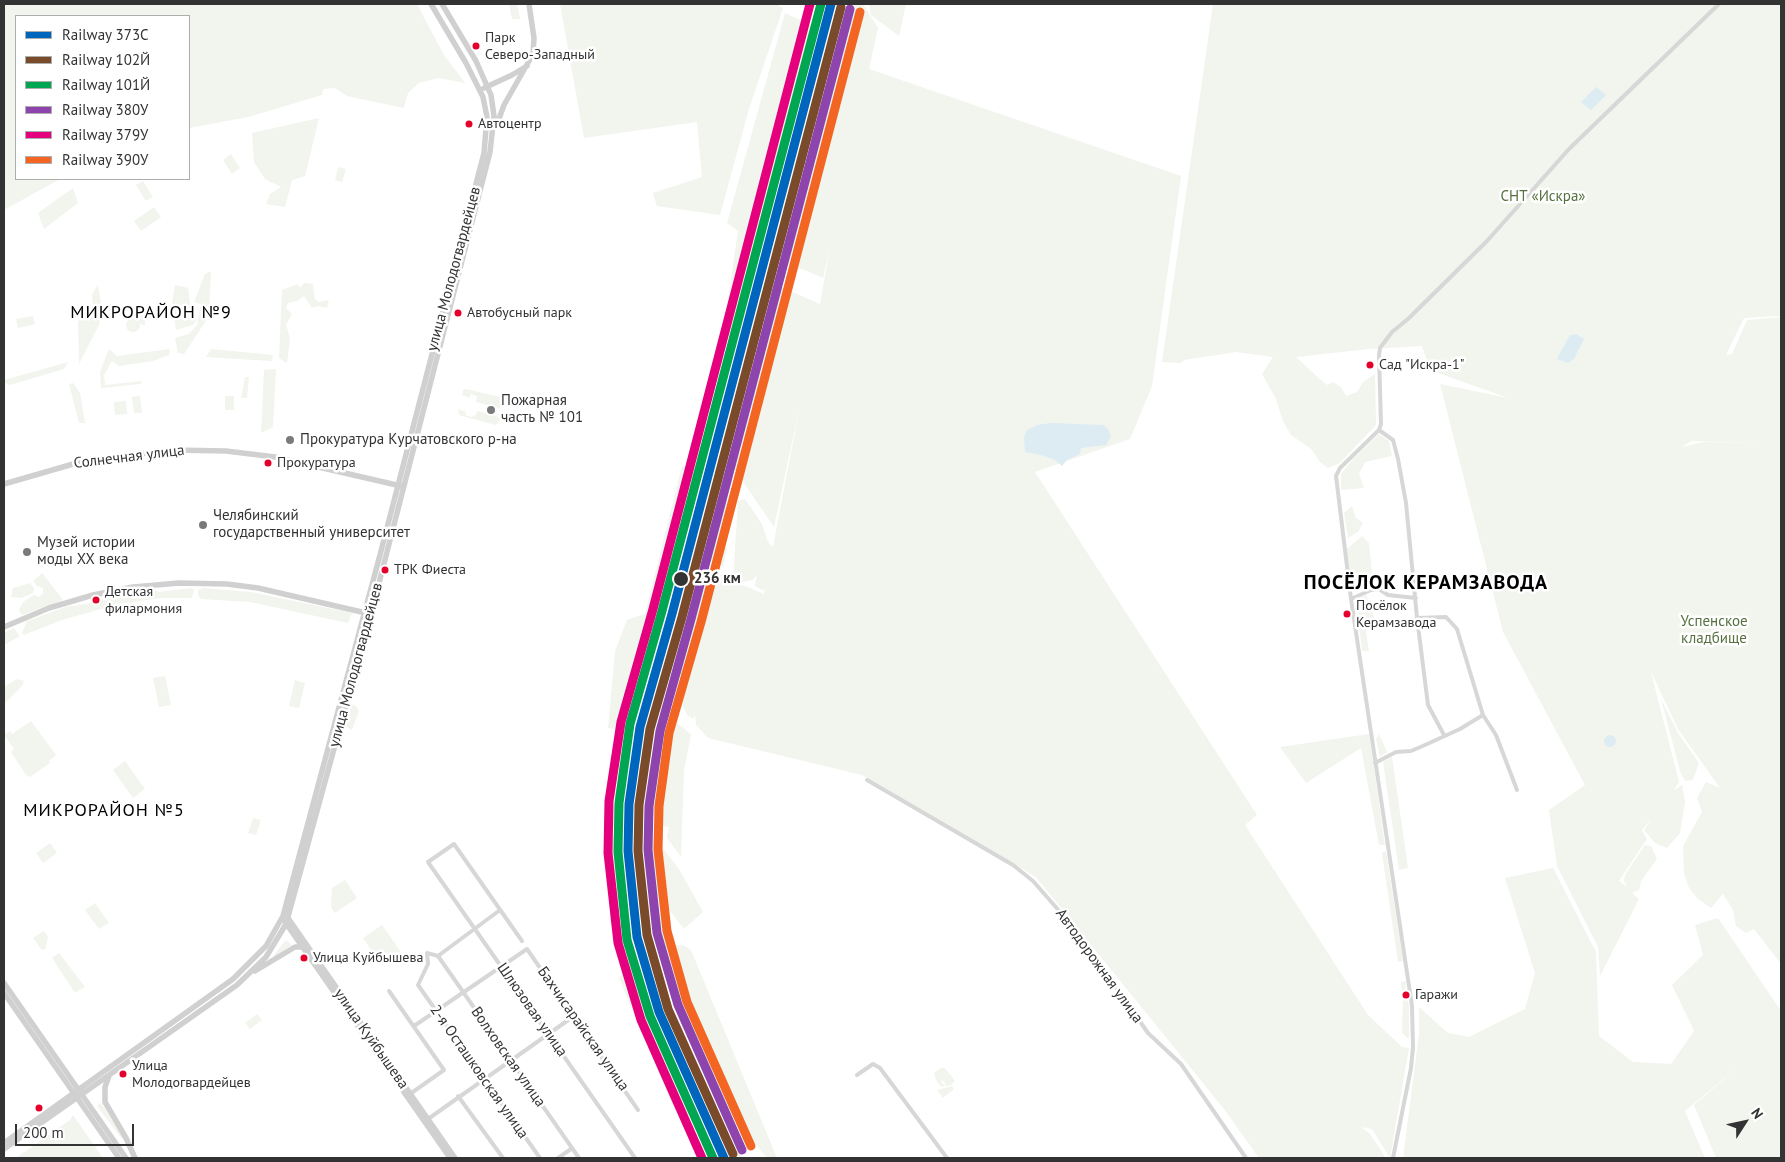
<!DOCTYPE html>
<html>
<head>
<meta charset="utf-8">
<style>
	body { margin:0 }
	#map { position:relative; width:1785px; height:1162px; overflow:hidden; background:#fff; font-family:"PT Sans",sans-serif }
	canvas { display:block }
	.frame { position:absolute; inset:0; border:5px solid #333; pointer-events:none }
	.legend { position:absolute; left:15px; top:15px; width:175px; height:165px; box-sizing:border-box; background:#fff; border:1px solid #adadad; margin:0; padding:6px 9px; list-style:none; font-size:15px; color:#333 }
	.legend li { display:flex; align-items:center; gap:10px; height:25px }
	.legend b { width:25px; border:1px solid #adadad }
	.north { position:absolute; left:1720px; top:1097px; width:50px; height:50px; -webkit-text-stroke:4px #fff; paint-order:stroke; rotate:55deg; font-size:14px; font-weight:700; line-height:20px; text-align:center; color:#333 }
	.north::after { content:''; display:block; margin:auto; width:18px; height:22px; background:#333; clip-path:polygon(50% 0,100% 100%,50% 72%,0 100%) }
	.scale { position:absolute; left:15px; top:1124px; width:119px; height:22px; box-sizing:border-box; border:2px solid #333; border-top:0; padding-left:6px; font-size:15px; line-height:18px; white-space:nowrap; color:#333; -webkit-text-stroke:4px #fff; paint-order:stroke }
</style>
</head>
<body>
<div id="map">
<canvas width="1785" height="1162"></canvas>
<div class="frame"></div>
<ul class="legend">
<li><b style="height:6px;background:#0065bd"></b>Railway 373C</li>
<li><b style="height:6px;background:#7a4b2a"></b>Railway 102Й</li>
<li><b style="height:6px;background:#00a651"></b>Railway 101Й</li>
<li><b style="height:6px;background:#8e44ad"></b>Railway 380У</li>
<li><b style="height:6px;background:#e5007d"></b>Railway 379У</li>
<li><b style="height:6px;background:#f26522"></b>Railway 390У</li>
</ul>
<div class="north">N</div>
<div class="scale">200 m</div>
</div>
<script>
const c = document.querySelector('canvas').getContext('2d');
c.lineJoin = 'round';
function paint(path, color) {
  c.fillStyle = color;
  c.fill(path, 'evenodd');
}
function shape(rows) {
  const path = new Path2D();
  for (const r of rows) {
    if (r.length === 3) {
      path.moveTo(r[0] + r[2], r[1]);
      path.arc(r[0], r[1], r[2], 0, 2 * Math.PI);
      continue;
    }
    path.moveTo(r[0], r[1]);
    for (let i = 2; i < r.length; i += 2) path.lineTo(r[i], r[i + 1]);
  }
  return path;
}
function stroke(path, color, width, dash) {
  c.strokeStyle = color;
  c.lineWidth = width;
  c.lineCap = dash ? 'butt' : 'round';
  c.setLineDash(dash || []);
  c.stroke(path);
}
function write(font, color, halo, rows, align = 'center') {
  c.font = font + ' "PT Sans",sans-serif';
  c.lineWidth = 5;
  c.setLineDash([]);
  c.textBaseline = 'middle';
  c.strokeStyle = halo;
  c.fillStyle = color;
  for (const [text, x, y, turn = 0] of rows) {
    c.save();
    c.translate(x, y);
    c.rotate((+turn || 0) * Math.PI / 180);
    c.textAlign = isNaN(turn) ? turn : align;
    if (halo) c.strokeText(text, 0, 0);
    c.fillText(text, 0, 0);
    c.restore();
  }
}
const green = shape([
	[4,4,417,4,444,55,465,83,439,78,419,83,408,93,404,108,347,96,335,88,323,89,322,95,248,117,189,128,189,16,16,16,16,179,60,179,4,210],
	[509,4,517,4,520,19,512,19],
	[560,4,776,4,783,8,749,109,720,215,657,206,653,193,702,177,697,122,584,138],
	[848,4,863,4,878,28,869,69,1181,176,1152,386,1130,439,1035,472,1257,815,1245,825,1368,1015,1402,1047,1409,1048,1390,1158,1372,1129,1361,1127,1370,1134,1384,1155,1384,1158,1259,1158,1224,1109,1036,877,862,775,708,738,696,725,695,715,693,719,688,716,683,707,682,696,687,681,673,668,682,624,681,616,694,564,733,580,738,501,745,499,762,524,768,542,773,547,800,405,774,527,728,460,774,284,820,304,830,248,823,278,807,271,788,265],
	[757,576,755,586,764,591,766,584,764,594,738,583,752,580],
	[869,4,906,4,899,36,871,15],
	[1213,4,1781,4,1781,316,1744,318,1726,355,1732,354,1747,320,1781,317,1781,964,1754,929,1746,933,1736,926,1733,910,1723,894,1711,908,1698,899,1689,888,1684,874,1683,846,1702,812,1697,798,1706,782,1720,788,1678,729,1651,672,1679,782,1674,790,1682,785,1685,802,1680,833,1667,848,1655,843,1644,830,1652,818,1642,830,1647,839,1619,881,1627,887,1624,881,1625,875,1645,845,1651,846,1657,859,1641,881,1639,890,1632,893,1639,899,1600,976,1598,947,1557,866,1549,810,1585,785,1503,632,1440,384,1508,398,1430,370,1422,346,1369,349,1296,357,1322,381,1327,385,1333,382,1341,387,1346,396,1357,392,1363,382,1375,374,1376,425,1340,463,1328,468,1320,462,1311,449,1291,435,1283,421,1276,399,1262,374,1273,357,1236,352,1184,360,1181,363,1162,362],
	[1692,441,1774,444,1704,442,1681,447],
	[785,13,813,26,733,336,723,334,738,231,727,223],
	[319,118,305,176,292,180,285,207,266,204,270,194,281,187,265,179,254,162,252,133],
	[231,154,240,168,232,174,223,160],
	[338,167,346,169,342,182,335,180],
	[143,181,153,197,146,201,136,185],
	[73,188,78,203,44,229,38,213],
	[154,207,161,217,141,231,134,221],
	[211,271,209,316,184,354,178,353,175,338,189,334,197,325,201,304,194,302,205,274],
	[304,283,313,284,315,299,319,302,329,300,327,308,318,306,312,308,304,296,297,301,288,303,286,308,292,314,286,325,290,338,287,363,279,358,282,290,298,284,300,288],
	[98,285,102,309,99,325,79,364,78,321,89,317,93,308,92,294],
	[175,285,188,288,191,311,197,320,193,325,176,330,172,303],
	[139,310,144,310,145,325,139,324],
	[33,316,35,324,18,328,16,319],
	[133,325,7],
	[109,349,117,356,170,349,169,355,153,361,119,366,112,361,104,375,105,385,142,381,141,384,101,388,100,372],
	[211,349,273,355,272,361,206,357],
	[68,362,64,369,10,385,4,382,4,380],
	[276,369,273,427,261,433,264,370],
	[245,377,249,377,247,398,241,398],
	[73,383,80,393,85,423,79,423,69,384],
	[466,389,500,397,503,405,499,408,476,402,477,396,471,394,470,398,462,395,463,390],
	[140,396,142,413,134,413,132,397],
	[225,396,234,396,234,410,225,410],
	[126,401,127,414,115,415,114,402],
	[458,409,466,412,465,415,471,417,476,415,477,411,497,416,500,420,496,425,459,415],
	[1379,434,1389,441,1392,456,1365,462,1359,474,1364,488,1341,490,1341,474,1352,460],
	[682,466,697,468,664,613,628,731,608,728,615,651,627,620,645,614],
	[718,476,727,477,727,525,719,540,727,548,723,567,699,556,711,515],
	[1352,506,1356,518,1363,523,1358,532,1348,538,1344,513],
	[1362,536,1369,543,1373,583,1352,590,1347,549],
	[42,573,63,600,22,615,19,610,23,602,34,595,39,597,43,594,43,588,37,586,33,581],
	[30,583,34,588,33,593,21,598,11,597,13,588],
	[192,588,194,590,192,598,161,598,119,604,62,620,24,635,22,633,27,621,65,607,86,604,134,590,144,592,153,589,159,592],
	[203,588,251,592,352,613,348,623,250,602,201,599,198,595,198,590],
	[1366,595,1376,622,1365,625,1369,651,1362,651,1357,606,1361,597],
	[14,628,20,636,4,645,4,633],
	[165,676,171,705,159,707,153,678],
	[17,679,24,681,22,686,4,704,4,687],
	[295,680,305,683,299,708,289,706],
	[1661,699,1678,733,1699,763,1693,780,1685,781,1680,771],
	[661,701,672,708,674,721,691,734,684,771,681,857,667,838,669,827,658,825,648,803,653,792],
	[351,704,356,706,359,711,352,730,345,726],
	[31,721,56,755,49,761,50,763,30,777,26,775,11,752,14,749,4,735,10,731,12,734],
	[1369,734,1385,845,1379,845,1361,748,1306,783,1280,747],
	[1379,734,1387,752,1380,757,1376,739],
	[1392,757,1408,868,1399,870,1383,762],
	[125,761,145,789,133,798,113,770],
	[624,789,617,873,619,931,631,952,634,973,688,1105,689,1114,685,1115,674,1109,619,978,623,974,619,960,625,956,622,949,619,949,610,921,610,839,614,837,615,827,609,827,612,806,617,805,614,792],
	[253,818,261,820,256,835,248,833],
	[655,838,679,869,703,912,684,929,651,887,647,842],
	[50,843,57,853,43,863,36,853],
	[1386,851,1403,961,1398,962,1382,853],
	[1553,868,1596,952,1599,1036,1633,1062,1671,1064,1694,1031,1672,985,1703,955,1695,925,1718,918,1781,1011,1781,1158,1716,1158,1694,1105,1743,1063,1685,1111,1705,1158,1403,1158,1419,1034,1419,1007,1448,1033,1469,1037,1525,1009,1535,973,1505,878],
	[345,880,357,898,335,913,331,907,332,888],
	[95,903,109,923,99,929,85,910],
	[655,907,665,920,674,945,683,945,691,950,777,1158,767,1158,710,1088,664,963,651,908],
	[382,925,401,952,382,965,363,938],
	[44,931,48,937,45,950,41,949,33,938],
	[286,940,292,945,274,957,274,955],
	[59,953,85,987,75,993,52,958],
	[1406,981,1405,991,1409,1005,1409,1039,1402,1033,1403,998,1401,982],
	[257,1014,262,1020,250,1029,245,1023],
	[941,1068,945,1068,955,1081,951,1085,946,1086,943,1080,941,1082,945,1086,941,1087,936,1080,934,1073],
	[952,1086,954,1089,943,1098,937,1090],
	[101,1103,123,1137,122,1139,97,1106],
	[73,1115,103,1158,16,1158,70,1120],
	[722,1132,743,1158,731,1158]
]);
const water = shape([
	[1596,87,1606,95,1591,110,1581,102],
	[1576,334,1584,339,1574,359,1568,363,1557,359,1570,335],
	[1051,423,1103,425,1108,429,1111,436,1106,445,1081,448,1080,454,1067,460,1062,466,1055,460,1041,455,1025,452,1024,437,1027,430,1037,425],
	[1610,741,6]
]);
const street = shape([
	[1379,430,1393,440,1398,459,1406,503,1417,618,1428,705,1444,735],
	[1351,599,1371,590,1379,589,1388,595,1416,598],
	[1417,618,1446,617,1457,629,1483,715,1496,735,1517,790],
	[1375,763,1396,752,1411,751,1425,745,1460,729,1483,715],
	[867,780,1013,865,1033,881,1075,929,1148,1033,1181,1064,1246,1158],
	[522,941,454,844,428,862,635,1158],
	[438,956,427,953,428,964,418,985,540,1158],
	[438,956,579,1158],
	[438,956,500,910],
	[389,991,444,1070,410,1094],
	[414,1026,527,949,638,1110],
	[857,1075,873,1064,880,1068,947,1158],
	[458,1096,503,1158],
	[428,1119,574,1016],
	[558,1158,571,1149],
	[1393,1158,1411,1068,1413,1047,1412,1006,1351,599,1336,476,1340,468,1379,430,1381,424,1379,355,1380,348,1392,332,1408,319,1487,241,1569,149,1719,4]
]);
const secondary = shape([
	[484,88,512,75,527,66],
	[496,127,504,105,533,54,534,38,529,4],
	[4,484,87,460,173,450,226,451,275,457,401,486],
	[4,627,49,608,93,595,133,587,179,583,227,584,258,588,366,613],
	[288,918,455,1158],
	[285,922,450,1158],
	[255,971,295,947,302,947],
	[4,983,126,1158],
	[4,993,119,1158],
	[109,1076,105,1087,105,1102,126,1138,135,1158],
	[4,1143,233,979,266,946,283,916,380,555,484,153,487,117,483,97,466,63,431,4],
	[4,1149,237,985,266,957,286,924,371,614,490,152,494,116,491,95,476,61,442,4]
]);
const rail1 = shape([
	[724,1158,659,1012,637,937,628,851,629,804,640,727,672,614,831,4]
]);
const rail2 = shape([
	[733,1154,668,1009,647,935,638,851,639,805,650,729,682,617,841,7]
]);
const rail3 = shape([
	[713,1158,650,1016,627,940,618,852,619,803,630,724,662,611,821,4]
]);
const rail4 = shape([
	[742,1150,678,1005,657,933,648,850,649,806,660,731,691,619,850,9]
]);
const rail5 = shape([
	[702,1158,641,1020,618,943,608,853,609,801,621,722,653,609,810,4]
]);
const rail6 = shape([
	[751,1146,687,1002,667,931,658,850,659,806,669,733,701,622,860,12]
]);
const markers = [
	[476,46,4.5,"#e4002b"],
	[469,124,4.5,"#e4002b"],
	[458,313,4.5,"#e4002b"],
	[1370,365,4.5,"#e4002b"],
	[491,410,5,"#7a7a7a"],
	[290,440,5,"#7a7a7a"],
	[268,463,4.5,"#e4002b"],
	[203,525,5,"#7a7a7a"],
	[27,552,5,"#7a7a7a"],
	[385,570,4.5,"#e4002b"],
	[681,579,8,"#333"],
	[96,600,4.5,"#e4002b"],
	[1347,614,4.5,"#e4002b"],
	[304,958,4.5,"#e4002b"],
	[1406,995,4.5,"#e4002b"],
	[123,1074,4.5,"#e4002b"],
	[39,1108,4.5,"#e4002b"]
];
const busNames = [
	["Парк",485,38],
	["Северо-Западный",485,55],
	["Автоцентр",478,124],
	["Автобусный парк",467,313],
	["Сад \"Искра-1\"",1379,365],
	["Прокуратура",277,463],
	["ТРК Фиеста",394,570],
	["Детская",105,592],
	["филармония",105,609],
	["Посёлок",1356,606],
	["Керамзавода",1356,623],
	["Улица Куйбышева",313,958],
	["Гаражи",1415,995],
	["Улица",132,1066],
	["Молодогвардейцев",132,1083]
];
const parkNames = [
	["СНТ «Искра»",1543,197],
	["Успенское",1714,622],
	["кладбище",1714,639]
];
const streetNames = [
	["улица Молодогвардейцев",454,269,-75],
	["Солнечная улица",129,457,-7],
	["улица Молодогвардейцев",356,665,-75],
	["Автодорожная улица",1099,966,54],
	["Шлюзовая улица",532,1010,55],
	["Бахчисарайская улица",583,1029,55],
	["улица Куйбышева",371,1039,55],
	["Волховская улица",508,1057,55],
	["2-я Осташковская улица",479,1072,55]
];
const poiNames = [
	["Пожарная",501,401],
	["часть № 101",501,418],
	["Прокуратура Курчатовского р-на",300,440],
	["Челябинский",213,516],
	["государственный университет",213,533],
	["Музей истории",37,543],
	["моды XX века",37,560]
];
const stopNames = [
	["236 км",694,579]
];
const quarterNames = [
	["МИКРОРАЙОН №9",151,313],
	["МИКРОРАЙОН №5",104,811]
];
const districtNames = [
	["ПОСЁЛОК КЕРАМЗАВОДА",1426,583]
];
paint(green, '#f1f5ed');
paint(water, '#ddebf3');
stroke(street, '#d7d7d7', 4);
stroke(secondary, '#d0d0d0', 5.5);
stroke(rail1, '#0065bd', 9);
stroke(rail2, '#7a4b2a', 9);
stroke(rail3, '#00a651', 9);
stroke(rail4, '#8e44ad', 9);
stroke(rail5, '#e5007d', 9);
stroke(rail6, '#f26522', 9);
for (const [x, y, r, color] of markers) {
  const dot = new Path2D();
  dot.arc(x, y, r, 0, 2 * Math.PI);
  c.fillStyle = color;
  c.fill(dot);
  stroke(dot, '#fff', 2);
}
write('14px', '#333', '#fff', busNames, 'left');
write('15px', '#56703f', '#fff', parkNames);
write('15px', '#333', '#fff', streetNames);
write('15px', '#333', '#fff', poiNames, 'left');
write('bold 15px', '#333', '#fff', stopNames, 'left');
c.letterSpacing = '1px';
write('18px', '#000', '#fff', quarterNames);
c.letterSpacing = '0px';
c.letterSpacing = '1px';
write('bold 20px', '#000', '#fff', districtNames);
c.letterSpacing = '0px';
</script>
</body>
</html>
